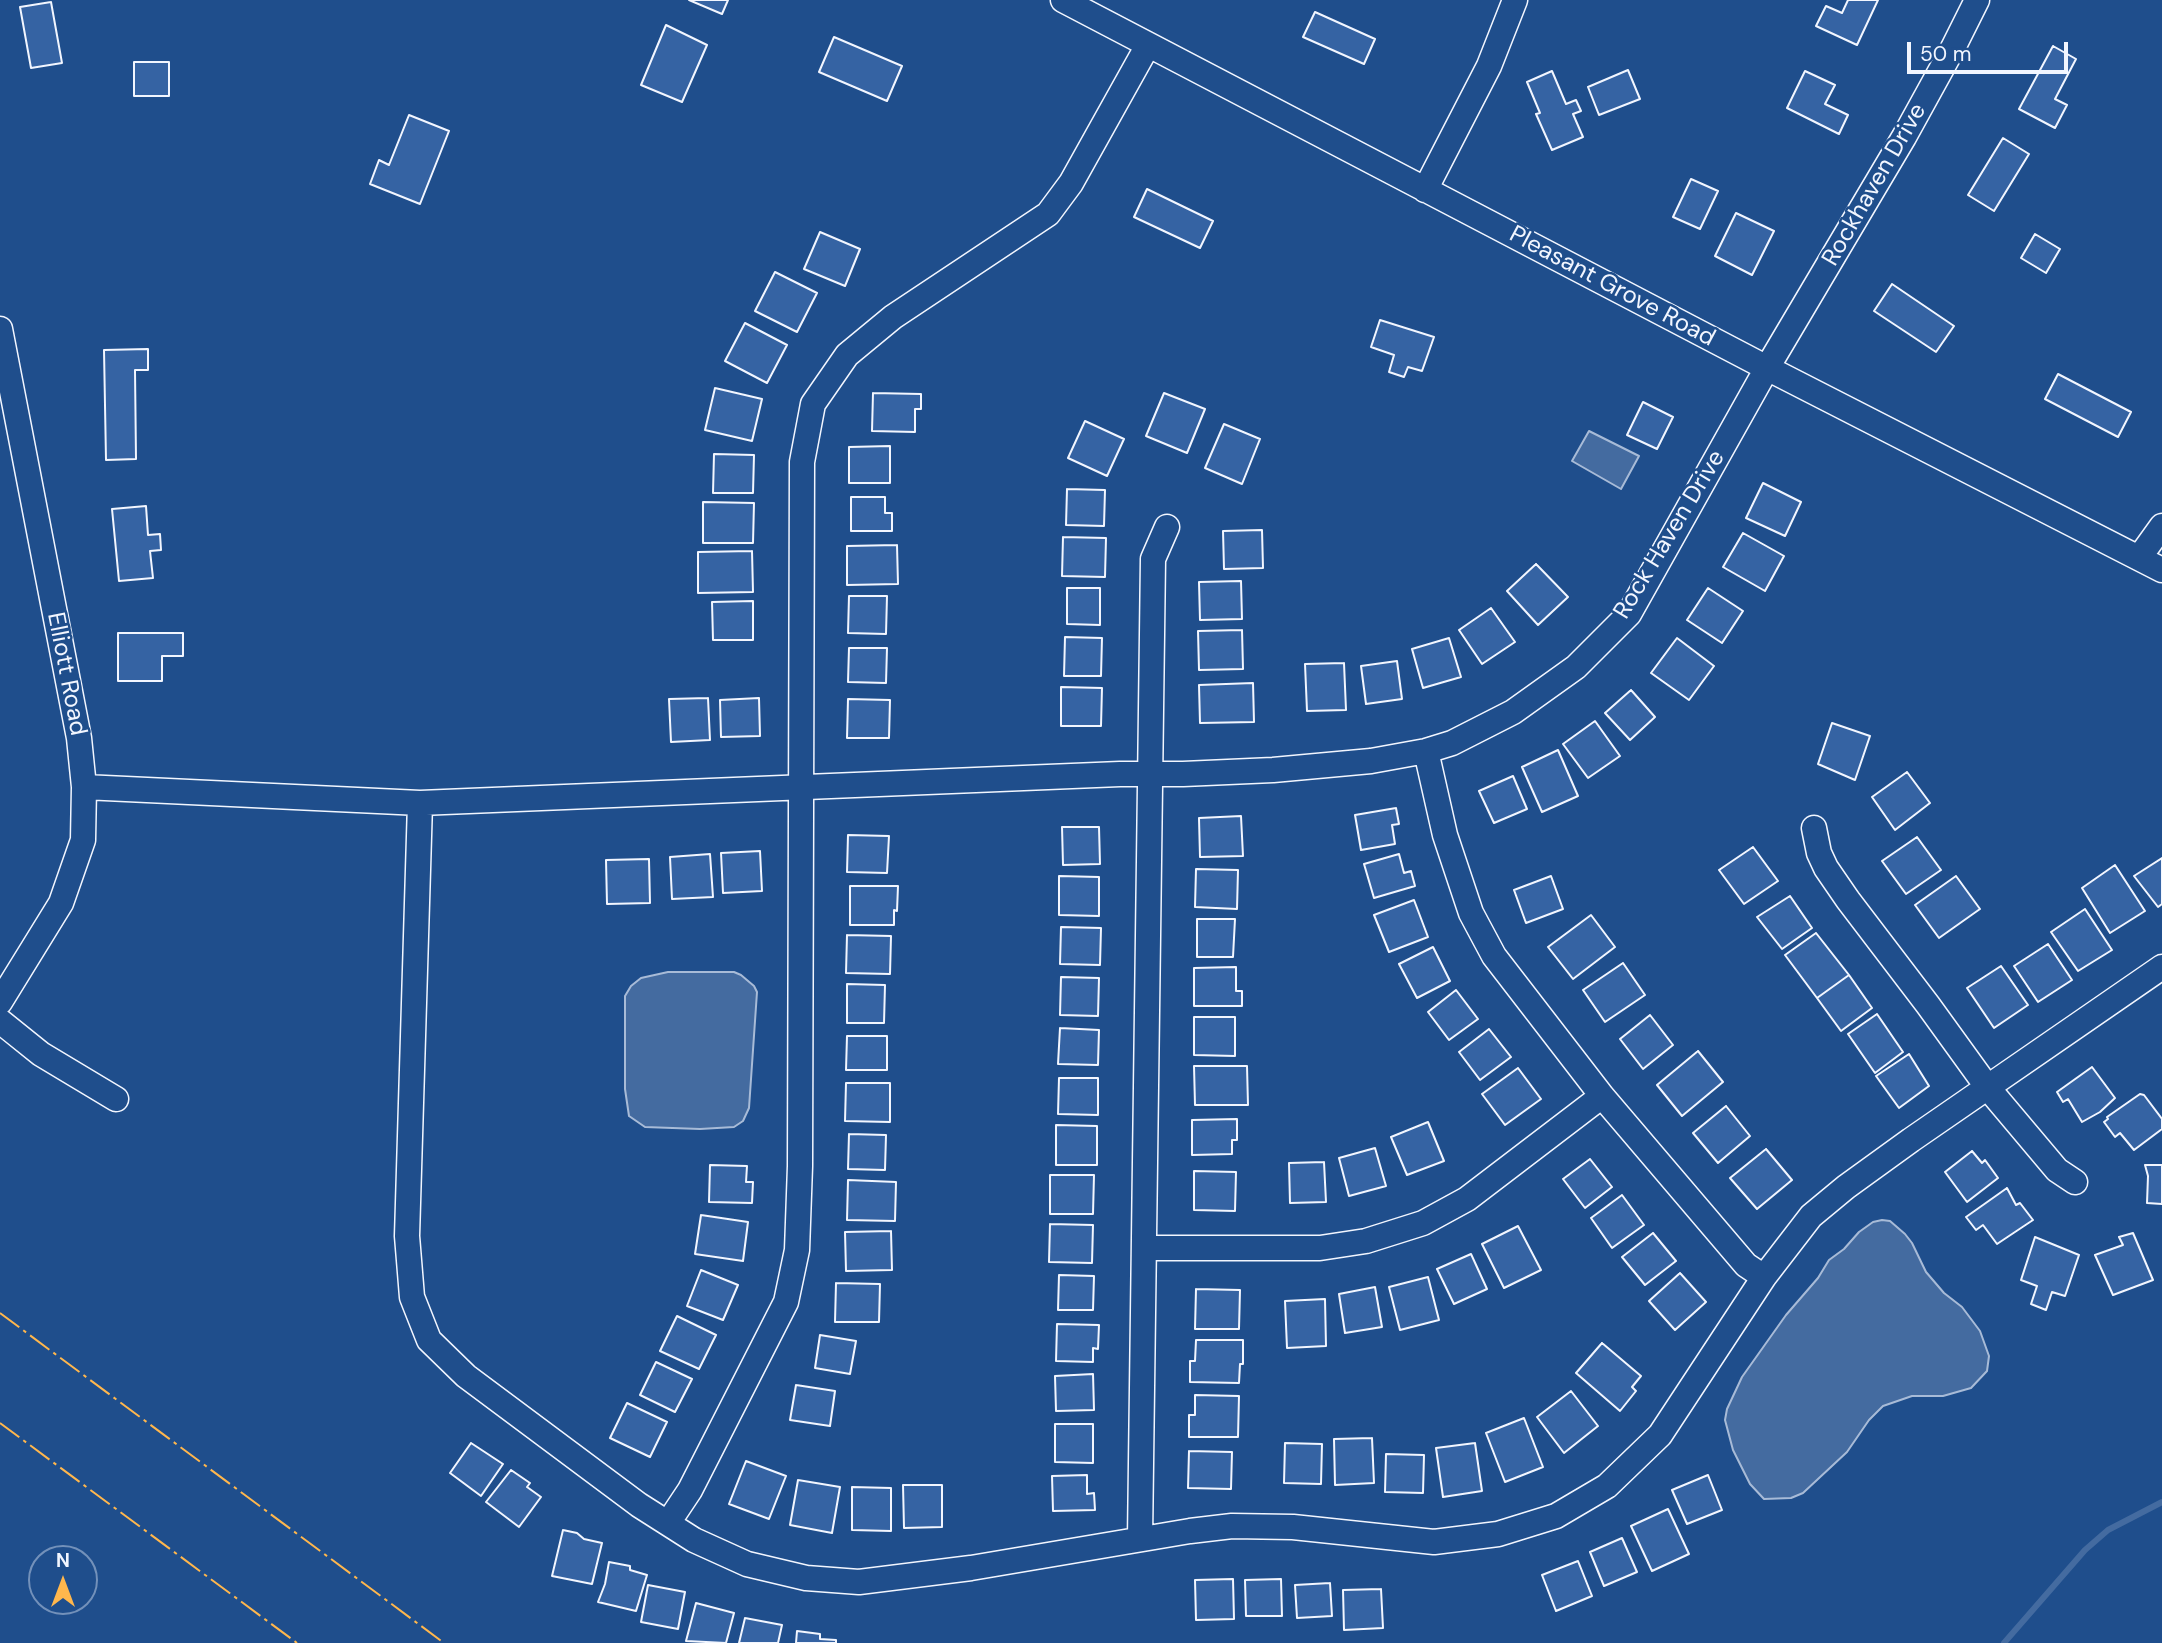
<!DOCTYPE html>
<html>
<head>
<meta charset="utf-8">
<style>
	body { margin:0 }
	#map { position:relative; width:2162px; height:1643px; overflow:hidden; background:#1f4e8c; font-family:"DM Sans",sans-serif }
	canvas { display:block }
	.north { position:absolute; left:28px; top:1545px; width:70px; height:70px; box-sizing:border-box; background:#1f4e8c; border:2px solid #7391ba; border-radius:50%; rotate:0deg; font-size:19px; font-weight:700; line-height:28px; text-align:center; color:#f2f6ff }
	.north::after { content:''; display:block; margin:auto; width:24px; height:32px; background:#ffb74d; clip-path:polygon(50% 0,100% 100%,50% 72%,0 100%) }
	.scale { position:absolute; left:1907px; top:42px; width:161px; height:32px; box-sizing:border-box; border:4px solid #f2f6ff; border-top:0; padding-left:9px; font-size:21px; line-height:24px; white-space:nowrap; color:#f2f6ff; -webkit-text-stroke:5px #1f4e8c; paint-order:stroke }
</style>
</head>
<body>
<div id="map">
<canvas width="2162" height="1643"></canvas>
<div class="north">N</div>
<div class="scale">50 m</div>
</div>
<script>
const c = document.querySelector('canvas').getContext('2d');
c.lineJoin = 'round';
function paint(path, color) {
  c.fillStyle = color;
  c.fill(path, 'evenodd');
}
function shape(rows) {
  const path = new Path2D();
  for (const r of rows) {
    path.moveTo(r[0], r[1]);
    for (let i = 2; i < r.length; i += 2) path.lineTo(r[i], r[i + 1]);
  }
  return path;
}
function stroke(path, color, width, dash) {
  c.strokeStyle = color;
  c.lineWidth = width;
  c.lineCap = dash ? 'butt' : 'round';
  c.setLineDash(dash || []);
  c.stroke(path);
}
function write(font, color, halo, rows, align = 'center') {
  c.font = font + ' "DM Sans",sans-serif';
  c.lineWidth = 5;
  c.setLineDash([]);
  c.textBaseline = 'middle';
  c.strokeStyle = halo;
  c.fillStyle = color;
  for (const [text, x, y, turn = 0] of rows) {
    c.save();
    c.translate(x, y);
    c.rotate((+turn || 0) * Math.PI / 180);
    c.textAlign = isNaN(turn) ? turn : align;
    if (halo) c.strokeText(text, 0, 0);
    c.fillText(text, 0, 0);
    c.restore();
  }
}
const water = shape([
	[1589,431,1639,456,1621,489,1572,461,1589,431],
	[668,972,734,972,741,975,754,986,757,992,749,1108,743,1121,734,1127,700,1129,645,1127,629,1116,625,1089,625,996,631,986,641,978,668,972],
	[1882,1220,1890,1221,1905,1234,1912,1243,1926,1272,1944,1293,1962,1307,1980,1331,1989,1356,1987,1371,1971,1388,1943,1396,1912,1396,1883,1406,1869,1420,1847,1452,1803,1493,1791,1498,1764,1499,1750,1484,1733,1450,1725,1420,1727,1409,1742,1377,1786,1315,1818,1278,1829,1260,1844,1249,1859,1232,1873,1222,1882,1220]
]);
const stream = shape([
	[2004,1643,2085,1550,2108,1530,2162,1502]
]);
const building = shape([
	[689,0,728,0,722,14,689,0],
	[1848,0,1878,0,1857,45,1816,26,1826,6,1842,13,1848,0],
	[51,2,62,63,31,68,20,7,51,2],
	[1315,12,1375,39,1364,64,1303,37,1315,12],
	[666,25,707,45,682,102,641,85,666,25],
	[834,37,902,66,887,101,819,72,834,37],
	[2053,46,2076,59,2055,99,2067,105,2055,128,2019,109,2053,46],
	[134,62,169,62,169,96,134,96,134,62],
	[1628,70,1640,99,1599,115,1588,87,1628,70],
	[1552,71,1566,104,1576,100,1581,111,1573,114,1583,137,1552,150,1536,114,1540,113,1527,82,1552,71],
	[1805,71,1835,85,1825,104,1848,115,1839,134,1787,108,1805,71],
	[409,115,449,131,420,204,370,184,379,160,389,165,409,115],
	[2003,138,2029,154,1994,211,1968,195,2003,138],
	[1691,179,1718,191,1700,229,1673,217,1691,179],
	[1147,189,1213,221,1200,248,1134,217,1147,189],
	[1736,213,1774,231,1752,275,1715,256,1736,213],
	[820,232,860,249,845,286,804,269,820,232],
	[2035,234,2060,249,2046,273,2021,258,2035,234],
	[775,272,817,293,797,332,755,311,775,272],
	[1892,284,1954,326,1936,352,1874,311,1892,284],
	[1380,320,1434,337,1422,371,1408,367,1404,377,1389,372,1394,355,1371,347,1380,320],
	[745,323,787,345,767,383,725,361,745,323],
	[148,349,148,370,135,370,136,459,106,460,104,350,148,349],
	[2058,374,2131,412,2118,437,2045,399,2058,374],
	[715,388,762,399,752,441,705,430,715,388],
	[873,393,921,394,921,409,915,409,915,432,872,431,873,393],
	[1164,393,1205,409,1187,453,1146,436,1164,393],
	[1643,402,1673,417,1657,449,1627,435,1643,402],
	[1085,421,1124,439,1107,476,1068,458,1085,421],
	[1224,424,1260,439,1242,484,1205,468,1224,424],
	[890,446,890,483,849,483,849,447,890,446],
	[714,454,754,455,753,493,713,493,714,454],
	[1763,483,1801,502,1785,536,1746,518,1763,483],
	[1067,489,1105,490,1104,526,1066,525,1067,489],
	[851,497,885,497,885,513,892,513,892,531,851,531,851,497],
	[703,502,754,503,753,543,703,543,703,502],
	[146,506,148,535,160,534,161,550,150,551,153,578,119,581,112,509,146,506],
	[1262,530,1263,568,1224,569,1223,531,1262,530],
	[1743,533,1784,556,1765,591,1723,567,1743,533],
	[1063,537,1106,538,1105,577,1062,576,1063,537],
	[897,545,898,584,847,585,847,546,897,545],
	[752,551,753,592,698,593,698,552,752,551],
	[1536,564,1568,597,1538,625,1507,591,1536,564],
	[1241,581,1242,619,1200,620,1199,582,1241,581],
	[1067,588,1100,588,1100,625,1067,624,1067,588],
	[1708,588,1743,611,1722,643,1687,620,1708,588],
	[849,596,887,596,886,634,848,633,849,596],
	[753,601,753,640,713,640,712,602,753,601],
	[1491,608,1515,642,1482,664,1459,630,1491,608],
	[1242,630,1243,669,1199,670,1198,631,1242,630],
	[118,633,183,633,183,656,162,656,162,681,118,681,118,633],
	[1065,637,1102,638,1101,676,1064,676,1065,637],
	[1449,638,1461,677,1423,688,1412,649,1449,638],
	[1677,638,1714,666,1689,700,1651,673,1677,638],
	[849,648,887,648,886,683,848,682,849,648],
	[1397,661,1402,699,1366,704,1361,666,1397,661],
	[1344,663,1346,710,1307,711,1305,664,1344,663],
	[1253,683,1254,722,1200,723,1199,685,1253,683],
	[1061,687,1102,688,1101,726,1061,726,1061,687],
	[1631,690,1655,717,1630,740,1605,713,1631,690],
	[708,698,710,740,671,742,669,699,708,698],
	[759,698,760,736,721,737,720,700,759,698],
	[848,699,890,700,889,738,847,738,848,699],
	[1595,721,1620,756,1588,778,1563,744,1595,721],
	[1832,723,1870,736,1855,780,1818,764,1832,723],
	[1558,750,1578,796,1542,812,1522,767,1558,750],
	[1907,772,1930,803,1895,830,1872,797,1907,772],
	[1513,776,1527,809,1494,823,1479,791,1513,776],
	[1396,808,1399,824,1392,825,1395,844,1361,850,1355,815,1396,808],
	[1241,816,1243,856,1200,857,1199,818,1241,816],
	[1062,827,1099,827,1100,864,1063,865,1062,827],
	[848,835,889,836,887,873,847,872,848,835],
	[1917,837,1941,870,1906,894,1882,861,1917,837],
	[1753,847,1778,881,1744,904,1719,870,1753,847],
	[760,851,762,891,723,893,721,853,760,851],
	[710,854,713,897,672,899,670,857,710,854],
	[1399,854,1404,873,1411,871,1415,886,1374,898,1364,864,1399,854],
	[2162,858,2162,904,2158,907,2134,876,2162,858],
	[649,859,650,903,607,904,606,860,649,859],
	[2115,865,2145,911,2110,933,2082,888,2115,865],
	[1196,869,1238,870,1237,909,1195,907,1196,869],
	[1059,876,1099,877,1099,916,1059,915,1059,876],
	[1551,876,1563,909,1526,923,1514,890,1551,876],
	[1956,876,1980,909,1939,938,1915,905,1956,876],
	[850,886,898,886,897,911,894,910,894,925,850,925,850,886],
	[1790,896,1812,928,1782,949,1757,917,1790,896],
	[1414,900,1428,937,1389,952,1374,915,1414,900],
	[2085,909,2112,950,2078,971,2051,932,2085,909],
	[1591,915,1615,947,1573,979,1548,947,1591,915],
	[1197,919,1235,919,1233,957,1197,957,1197,919],
	[1061,927,1101,928,1100,965,1060,964,1061,927],
	[1816,933,1849,975,1817,998,1785,955,1816,933],
	[847,935,891,936,890,974,846,973,847,935],
	[2048,944,2072,980,2038,1002,2014,966,2048,944],
	[1433,947,1450,981,1417,998,1399,964,1433,947],
	[1623,963,1645,995,1605,1022,1583,990,1623,963],
	[2001,966,2028,1005,1994,1028,1967,988,2001,966],
	[1236,967,1236,991,1242,991,1242,1006,1194,1006,1194,968,1236,967],
	[1849,975,1872,1008,1841,1031,1817,998,1849,975],
	[1061,977,1099,978,1098,1016,1060,1015,1061,977],
	[847,984,885,985,884,1023,847,1023,847,984],
	[1456,990,1478,1019,1449,1040,1428,1012,1456,990],
	[1877,1014,1903,1052,1875,1073,1848,1034,1877,1014],
	[1650,1015,1673,1045,1643,1069,1620,1039,1650,1015],
	[1194,1017,1235,1017,1235,1056,1194,1055,1194,1017],
	[1060,1028,1099,1030,1098,1065,1058,1064,1060,1028],
	[1489,1029,1511,1057,1480,1080,1459,1052,1489,1029],
	[847,1036,887,1036,887,1070,846,1070,847,1036],
	[1698,1051,1723,1082,1682,1116,1657,1085,1698,1051],
	[1909,1054,1929,1086,1899,1108,1876,1076,1909,1054],
	[1194,1066,1247,1066,1248,1105,1195,1105,1194,1066],
	[2092,1067,2115,1098,2100,1112,2082,1122,2068,1099,2063,1102,2057,1092,2092,1067],
	[1518,1068,1541,1099,1505,1125,1482,1094,1518,1068],
	[1059,1078,1098,1078,1098,1115,1058,1114,1059,1078],
	[846,1083,890,1083,890,1122,845,1121,846,1083],
	[2140,1094,2144,1095,2162,1119,2162,1129,2134,1150,2120,1133,2115,1137,2104,1122,2108,1119,2107,1117,2140,1094],
	[1726,1106,1750,1136,1718,1163,1693,1133,1726,1106],
	[1237,1119,1237,1140,1232,1140,1232,1154,1192,1155,1192,1120,1237,1119],
	[1428,1122,1444,1161,1407,1175,1391,1137,1428,1122],
	[1056,1125,1097,1126,1097,1165,1056,1165,1056,1125],
	[849,1134,886,1135,885,1170,848,1169,849,1134],
	[1375,1148,1386,1186,1349,1196,1339,1158,1375,1148],
	[1766,1149,1792,1180,1757,1209,1730,1178,1766,1149],
	[1972,1151,1982,1163,1985,1160,1998,1178,1967,1202,1945,1172,1972,1151],
	[1590,1159,1612,1187,1585,1208,1563,1179,1590,1159],
	[1324,1162,1326,1202,1290,1203,1289,1163,1324,1162],
	[710,1165,747,1166,746,1182,753,1182,752,1203,709,1202,710,1165],
	[2145,1165,2162,1165,2162,1204,2147,1203,2148,1176,2145,1165],
	[1194,1171,1236,1172,1235,1211,1194,1210,1194,1171],
	[1050,1175,1094,1175,1093,1214,1050,1214,1050,1175],
	[848,1180,896,1182,895,1221,847,1220,848,1180],
	[2007,1188,2016,1205,2020,1203,2033,1220,1997,1244,1983,1225,1976,1230,1966,1217,2007,1188],
	[1622,1195,1644,1225,1612,1248,1591,1218,1622,1195],
	[701,1215,748,1222,743,1261,695,1254,701,1215],
	[1050,1224,1093,1225,1092,1263,1049,1262,1050,1224],
	[1518,1226,1541,1270,1504,1288,1482,1244,1518,1226],
	[891,1231,892,1270,846,1271,845,1232,891,1231],
	[1653,1233,1676,1261,1645,1285,1622,1257,1653,1233],
	[2133,1233,2153,1280,2113,1295,2095,1255,2123,1245,2119,1237,2133,1233],
	[2035,1237,2079,1255,2065,1296,2052,1292,2046,1310,2031,1304,2037,1286,2021,1280,2035,1237],
	[1471,1254,1487,1289,1454,1304,1437,1269,1471,1254],
	[701,1270,738,1285,723,1320,687,1306,701,1270],
	[1680,1273,1706,1302,1675,1330,1649,1301,1680,1273],
	[1059,1275,1094,1276,1093,1310,1058,1310,1059,1275],
	[1428,1277,1439,1320,1400,1330,1389,1287,1428,1277],
	[836,1283,880,1284,879,1322,835,1322,836,1283],
	[1375,1287,1382,1327,1345,1333,1339,1294,1375,1287],
	[1196,1289,1240,1290,1239,1329,1195,1329,1196,1289],
	[1325,1299,1326,1346,1287,1348,1285,1301,1325,1299],
	[677,1316,716,1335,699,1369,660,1351,677,1316],
	[1057,1324,1099,1325,1098,1349,1093,1348,1093,1362,1056,1361,1057,1324],
	[820,1335,856,1341,850,1374,815,1368,820,1335],
	[1196,1340,1243,1340,1243,1364,1240,1364,1239,1383,1190,1382,1190,1361,1195,1361,1196,1340],
	[1602,1343,1641,1376,1632,1387,1636,1391,1620,1411,1576,1373,1602,1343],
	[656,1362,692,1379,675,1412,640,1395,656,1362],
	[1093,1374,1094,1410,1056,1411,1055,1376,1093,1374],
	[796,1385,835,1391,830,1426,790,1420,796,1385],
	[1571,1391,1598,1426,1564,1453,1537,1417,1571,1391],
	[1195,1395,1239,1396,1238,1437,1189,1437,1189,1415,1195,1415,1195,1395],
	[627,1403,667,1422,650,1457,610,1438,627,1403],
	[1524,1418,1543,1467,1505,1482,1486,1433,1524,1418],
	[1055,1424,1093,1424,1093,1463,1055,1462,1055,1424],
	[1372,1438,1374,1483,1335,1485,1334,1439,1372,1438],
	[471,1443,503,1464,481,1496,450,1473,471,1443],
	[1285,1443,1322,1444,1321,1484,1284,1483,1285,1443],
	[1475,1443,1482,1491,1443,1497,1436,1448,1475,1443],
	[1189,1451,1232,1452,1231,1489,1188,1488,1189,1451],
	[1386,1454,1424,1455,1423,1493,1385,1492,1386,1454],
	[746,1461,786,1476,769,1519,729,1504,746,1461],
	[511,1470,530,1483,527,1487,541,1497,519,1527,486,1502,511,1470],
	[1087,1475,1087,1494,1094,1493,1095,1510,1053,1511,1052,1476,1087,1475],
	[1708,1475,1722,1510,1687,1524,1672,1490,1708,1475],
	[798,1480,840,1487,832,1533,790,1525,798,1480],
	[903,1485,942,1485,942,1527,904,1528,903,1485],
	[852,1487,891,1488,891,1531,852,1530,852,1487],
	[1668,1509,1689,1554,1652,1571,1631,1526,1668,1509],
	[563,1530,577,1533,584,1539,602,1543,592,1584,552,1576,563,1530],
	[1622,1538,1637,1572,1604,1586,1590,1552,1622,1538],
	[1578,1561,1592,1596,1556,1611,1542,1575,1578,1561],
	[609,1562,630,1566,630,1570,647,1575,636,1611,598,1602,605,1584,609,1562],
	[1233,1579,1234,1619,1196,1620,1195,1580,1233,1579],
	[1281,1579,1282,1616,1246,1616,1245,1580,1281,1579],
	[1330,1583,1332,1616,1297,1618,1295,1585,1330,1583],
	[648,1585,685,1592,678,1629,641,1622,648,1585],
	[1381,1589,1383,1628,1344,1630,1343,1590,1381,1589],
	[696,1603,734,1613,726,1643,686,1641,696,1603],
	[745,1618,782,1625,778,1643,739,1643,745,1618],
	[797,1631,820,1634,820,1639,836,1640,836,1643,796,1643,797,1631]
]);
const minor = shape([
	[1063,0,1767,368,2162,570],
	[1425,190,1489,66,1515,0],
	[0,329,79,738,84,787,83,840,61,903,0,1002],
	[2139,558,2162,526],
	[1426,751,1445,835,1471,913,1494,956,1602,1096,1746,1265,1764,1277],
	[84,787,420,803,1120,774,1183,774,1273,770,1371,761,1426,751,1452,743,1513,712,1576,667,1629,614,1767,368,1904,137,1953,48,1977,0],
	[420,803,407,1236,412,1297,429,1340,466,1376,639,1505,694,1540,747,1564,806,1578,859,1582,971,1568,1190,1531,1232,1526,1293,1527,1434,1542,1498,1534,1556,1516,1607,1486,1660,1435,1764,1277,1811,1216,1846,1187,1911,1140,2162,967],
	[1814,828,1819,853,1826,868,1848,900,1928,1005,1988,1088,2057,1170,2075,1182],
	[0,1021,41,1054,116,1099],
	[1144,1248,1320,1248,1366,1241,1423,1223,1467,1199,1602,1096],
	[668,1523,690,1490,786,1302,797,1250,800,1166,802,462,813,404,847,355,893,317,1048,214,1071,183,1148,45],
	[1140,1539,1153,559,1167,527]
]);
const power = shape([
	[0,1313,444,1643],
	[0,1423,297,1643]
]);
const streetNames = [
	["Rockhaven Drive",1875,185,-60],
	["Pleasant Grove Road",1612,287,28],
	["Rock Haven Drive",1670,535,-59],
	["Elliott Road",66,674,79]
];
paint(water, '#446ba0');
stroke(water, '#a8bbd7', 2);
stroke(stream, '#446ba0', 6);
paint(building, '#3563a3');
stroke(building, '#f2f6ff', 2);
stroke(minor, '#f2f6ff', 27);
stroke(minor, '#1f4e8c', 24);
stroke(power, '#ffb74d', 2, [24, 5, 3.5, 5]);
write('24px', '#f2f6ff', '#1f4e8c', streetNames);
</script>
</body>
</html>
